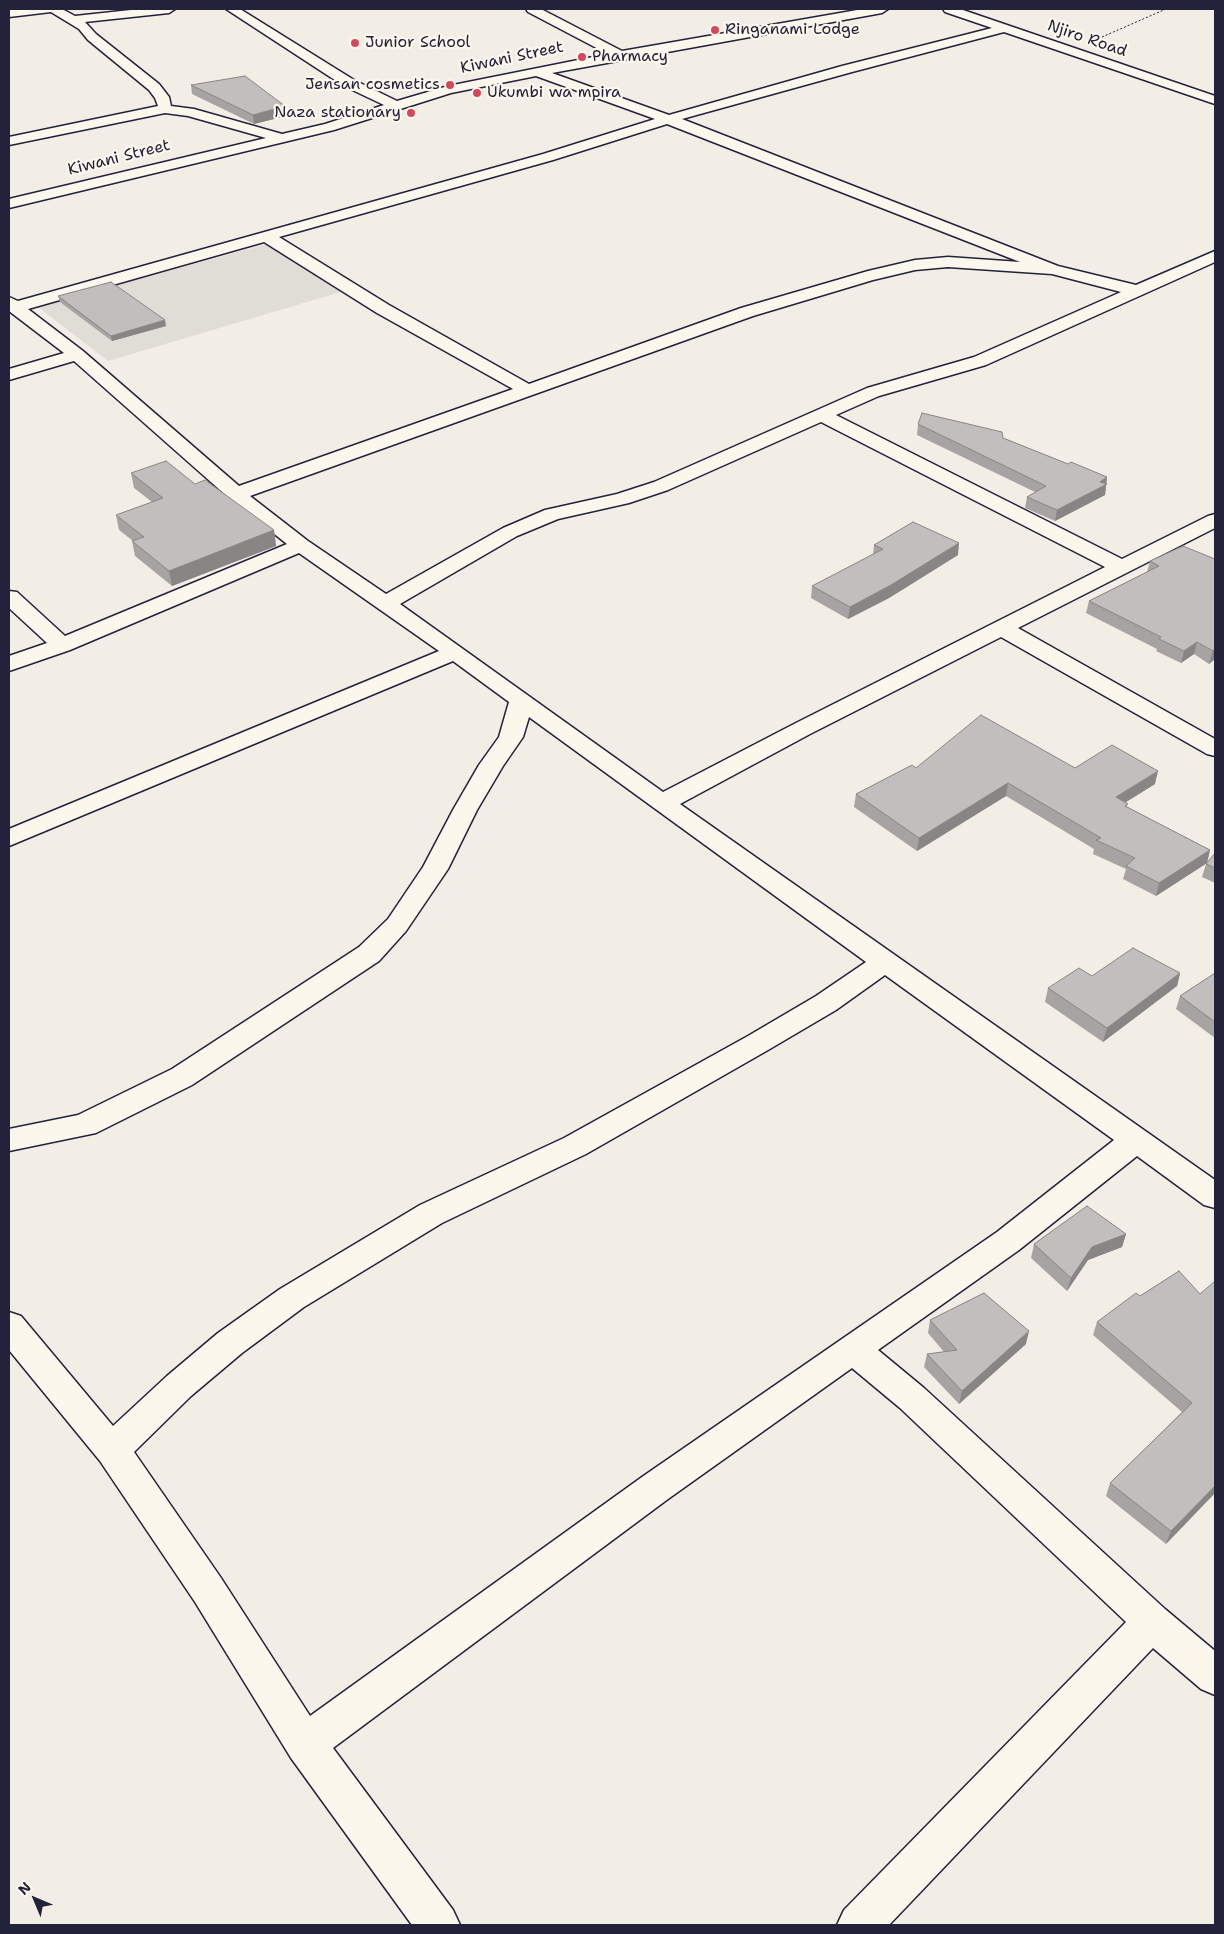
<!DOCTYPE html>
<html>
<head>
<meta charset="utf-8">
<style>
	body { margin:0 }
	#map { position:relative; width:1224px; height:1934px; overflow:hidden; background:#f2eee5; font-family:"Shantell Sans",sans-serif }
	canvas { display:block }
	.frame { position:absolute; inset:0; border:10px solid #22223b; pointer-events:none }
	.north { position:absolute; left:10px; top:1874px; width:50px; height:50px; -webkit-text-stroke:4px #fbf7ec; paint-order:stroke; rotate:315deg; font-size:14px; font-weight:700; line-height:20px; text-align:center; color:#22223b }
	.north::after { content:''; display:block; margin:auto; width:18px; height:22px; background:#22223b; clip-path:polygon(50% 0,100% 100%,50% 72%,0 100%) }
</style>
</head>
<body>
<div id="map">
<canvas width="1224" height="1934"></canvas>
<div class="frame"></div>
<div class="north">N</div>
</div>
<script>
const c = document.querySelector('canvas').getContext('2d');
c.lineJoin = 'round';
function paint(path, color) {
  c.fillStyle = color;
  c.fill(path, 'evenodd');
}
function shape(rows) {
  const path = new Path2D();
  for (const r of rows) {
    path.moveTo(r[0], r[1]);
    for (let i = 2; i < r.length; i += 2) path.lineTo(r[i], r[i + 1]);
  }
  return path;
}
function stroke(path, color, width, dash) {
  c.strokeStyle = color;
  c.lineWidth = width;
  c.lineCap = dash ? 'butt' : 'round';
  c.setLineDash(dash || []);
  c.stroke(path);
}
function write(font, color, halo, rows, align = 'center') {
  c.font = font + ' "Shantell Sans",sans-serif';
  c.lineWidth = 4.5;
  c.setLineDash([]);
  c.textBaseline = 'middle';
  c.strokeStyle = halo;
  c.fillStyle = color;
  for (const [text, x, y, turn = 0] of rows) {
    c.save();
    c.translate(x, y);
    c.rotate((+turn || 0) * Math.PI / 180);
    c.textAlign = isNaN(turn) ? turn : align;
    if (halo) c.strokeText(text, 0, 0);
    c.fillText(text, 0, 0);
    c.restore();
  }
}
const built = shape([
	[267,244,344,291,108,361,38,307]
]);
const path = shape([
	[1102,37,1166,9]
]);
const minor = shape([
	[9,9,62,9,75,16,140,9,175,9,169,13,85,22,96,34,159,84,169,97,171,106,194,109,282,134,325,124,384,105,344,86,226,9,240,9,354,80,397,101,448,86,608,54,528,12,526,9,541,9,622,51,863,9,888,9,882,13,552,73,669,115,842,66,992,28,945,12,943,9,960,9,1215,96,1215,104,1004,32,852,72,682,119,1058,266,1136,285,1215,251,1215,262,986,365,879,396,836,415,1122,559,1208,516,1215,514,1215,528,1018,628,1215,739,1215,756,1207,754,1001,637,810,734,680,804,1215,1180,1215,1208,1204,1205,1137,1156,1019,1250,878,1350,924,1388,1165,1609,1215,1651,1215,1695,1201,1689,1153,1648,889,1925,837,1925,844,1910,1126,1622,900,1408,852,1368,668,1499,333,1748,453,1910,460,1925,412,1925,291,1758,195,1602,100,1461,9,1350,9,1312,21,1316,113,1426,167,1376,218,1333,280,1289,420,1205,564,1138,748,1036,816,996,866,962,529,717,523,737,503,766,477,810,448,869,406,931,379,961,192,1085,96,1133,9,1151,9,1129,78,1115,172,1069,359,947,388,919,423,867,453,810,479,765,499,737,509,702,453,661,9,846,9,829,439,651,299,553,70,650,9,671,9,656,47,643,9,608,9,591,17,592,65,636,287,544,229,498,74,361,9,380,9,369,64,353,9,311,9,297,18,301,543,154,655,119,536,76,451,93,334,130,9,208,9,199,266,138,188,116,165,113,9,145,9,137,158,106,155,98,149,90,88,40,79,29,51,12,9,17,9,9],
	[667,124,1020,262,948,257,915,260,868,271,741,308,529,384,389,305,279,237,553,160,667,124],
	[264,242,377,313,513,389,239,486,83,351,28,309,264,242],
	[948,267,1052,274,1121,292,974,357,867,388,654,482,617,494,545,510,503,528,386,594,308,541,250,496,753,316,873,280,915,270,948,267],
	[821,422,1105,567,794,724,663,792,400,604,517,536,558,519,629,503,668,490,821,422],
	[885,975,1114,1140,997,1232,642,1477,310,1716,221,1578,134,1452,191,1396,242,1353,304,1307,442,1223,586,1154,768,1050,836,1010,885,975]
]);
const wall = shape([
	[191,85,285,106,286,116,254,124,192,94],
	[58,296,166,326,112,341,60,302],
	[918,424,1003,438,1068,464,1107,477,1105,495,1055,521,1025,508,1027,497,1035,492,917,435],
	[131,473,195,484,274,530,276,546,172,586,135,556,132,541,133,541,119,530,116,515,152,502,134,488],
	[874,545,958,555,889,598,848,619,811,598,812,586,873,555],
	[1215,559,1215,659,1209,664,1194,654,1181,663,1156,651,1157,649,1086,613,1089,601,1147,572,1150,561],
	[916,768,1075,768,1155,784,1126,802,1127,807,1210,850,1207,863,1156,896,1123,879,1126,869,1093,854,1094,849,1006,796,917,851,854,807,856,794],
	[1215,853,1215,883,1202,877,1206,864],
	[1180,973,1177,986,1103,1042,1045,1002,1048,988,1092,976],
	[1215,973,1215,1038,1176,1009,1180,996],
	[1126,1234,1122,1247,1088,1260,1067,1291,1031,1258,1034,1244],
	[1179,1271,1215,1493,1166,1544,1106,1496,1110,1483,1182,1412,1093,1335,1097,1322,1140,1296],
	[930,1320,1026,1344,959,1404,924,1367,927,1354,944,1352,928,1333]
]);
const shadedWall = shape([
	[285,106,286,116,254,124,253,115],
	[165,320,166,326,112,341,111,336],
	[1107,477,1105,495,1055,521,1057,510],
	[274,530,276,546,172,586,169,571],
	[959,543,958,555,889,598,848,619,850,607],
	[1197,642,1194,654,1181,663,1184,651],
	[1215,649,1215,659,1209,664,1213,651],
	[1158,771,1155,784,1113,810,1116,797],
	[1008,783,1006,796,917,851,919,838],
	[1210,850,1207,863,1156,896,1159,883],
	[1180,973,1177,986,1103,1042,1107,1028],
	[1126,1234,1122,1247,1088,1260,1067,1291,1071,1278,1092,1247],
	[1029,1331,1026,1344,959,1404,962,1391],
	[1215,1486,1215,1493,1166,1544,1171,1531]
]);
const building = shape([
	[245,76,285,106,253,115,191,85,245,76],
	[111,282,165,320,111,336,58,296,111,282],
	[922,413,1002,432,1003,438,1068,464,1071,462,1107,477,1100,482,1107,484,1057,510,1027,497,1046,486,918,424,922,413],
	[166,461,195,484,205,480,274,530,169,571,132,541,144,537,116,515,163,498,131,473,166,461],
	[913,522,959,543,891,585,850,607,812,586,883,549,874,545,913,522],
	[1183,546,1215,559,1215,649,1213,651,1197,642,1184,651,1159,639,1161,637,1089,601,1159,566,1150,561,1183,546],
	[981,715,1075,768,1112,745,1158,771,1116,797,1128,804,1125,806,1210,850,1159,883,1126,866,1135,858,1096,840,1101,838,1008,783,919,838,856,794,912,765,916,768,981,715],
	[1215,853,1215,868,1206,864,1215,853],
	[1133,948,1180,973,1107,1028,1048,988,1079,968,1092,976,1133,948],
	[1215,973,1215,1022,1180,996,1215,973],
	[1087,1206,1126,1234,1092,1247,1071,1278,1034,1244,1087,1206],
	[1179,1271,1200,1294,1215,1281,1215,1486,1171,1531,1110,1483,1192,1403,1097,1322,1136,1293,1140,1296,1179,1271],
	[984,1293,1029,1331,962,1391,927,1354,957,1350,930,1320,984,1293]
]);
const markers = [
	[715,30,5,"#d1495b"],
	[355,43,5,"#d1495b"],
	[582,57,5,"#d1495b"],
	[450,85,5,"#d1495b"],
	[477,93,5,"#d1495b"],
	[411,113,5,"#d1495b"]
];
const farPoinames = [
	["Ringanami Lodge",725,30],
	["Junior School",365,43],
	["Pharmacy",592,57],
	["Jensan cosmetics",440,85,"right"],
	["Ukumbi wa mpira",487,93],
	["Naza stationary",401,113,"right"]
];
const farStreetnames = [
	["Njiro Road",1087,39,19],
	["Kiwani Street",512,58,-12],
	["Kiwani Street",119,158,-14]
];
paint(built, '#e0dcd6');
stroke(minor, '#22223b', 3);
stroke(path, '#22223b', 1, [2, 2]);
paint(minor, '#fbf7ec');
paint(wall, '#a7a3a3');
paint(shadedWall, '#888585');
paint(building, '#c2bebe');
stroke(building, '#888585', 1);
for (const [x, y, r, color] of markers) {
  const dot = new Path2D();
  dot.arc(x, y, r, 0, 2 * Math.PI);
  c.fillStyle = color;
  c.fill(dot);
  stroke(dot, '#fbf7ec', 2);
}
write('16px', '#22223b', '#fbf7ec', farPoinames, 'left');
write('16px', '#22223b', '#fbf7ec', farStreetnames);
</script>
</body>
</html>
